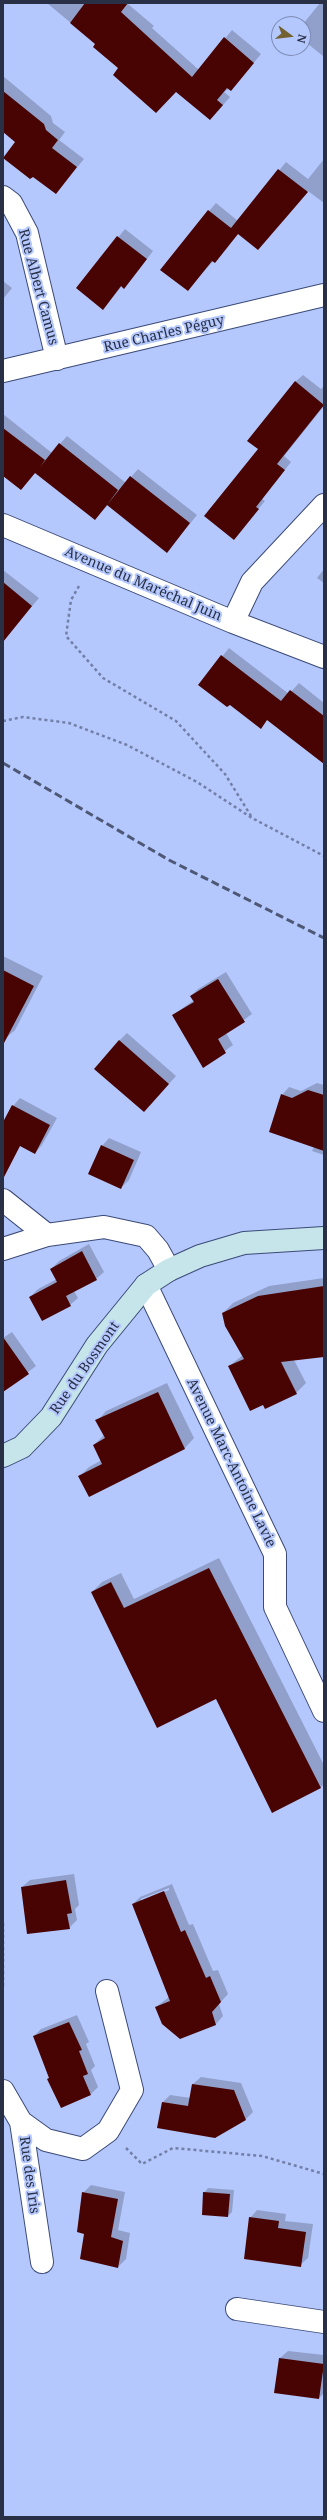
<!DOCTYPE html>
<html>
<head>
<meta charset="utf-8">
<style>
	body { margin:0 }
	#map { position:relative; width:327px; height:2520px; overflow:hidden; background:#b5c8fe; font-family:"Noto Serif",serif }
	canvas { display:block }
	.frame { position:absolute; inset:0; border:4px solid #293045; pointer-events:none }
	.north { position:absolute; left:271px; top:16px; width:40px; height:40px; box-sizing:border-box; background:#b5c8fe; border:1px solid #7d8bb4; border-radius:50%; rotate:105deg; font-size:11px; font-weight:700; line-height:16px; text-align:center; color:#293045 }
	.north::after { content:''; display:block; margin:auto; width:14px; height:18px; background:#73612f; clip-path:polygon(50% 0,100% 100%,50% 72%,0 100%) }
</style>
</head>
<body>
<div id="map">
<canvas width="327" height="2520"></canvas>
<div class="frame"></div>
<div class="north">N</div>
</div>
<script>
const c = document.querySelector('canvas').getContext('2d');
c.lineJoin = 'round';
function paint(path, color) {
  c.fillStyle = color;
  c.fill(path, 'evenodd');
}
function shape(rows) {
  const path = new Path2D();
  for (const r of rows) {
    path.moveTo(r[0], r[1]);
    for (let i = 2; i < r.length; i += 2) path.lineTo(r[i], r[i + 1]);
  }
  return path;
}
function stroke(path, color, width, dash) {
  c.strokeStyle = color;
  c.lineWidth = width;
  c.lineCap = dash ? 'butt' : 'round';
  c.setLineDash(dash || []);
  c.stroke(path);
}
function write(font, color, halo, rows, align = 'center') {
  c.font = font + ' "Noto Serif",serif';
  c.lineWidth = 4;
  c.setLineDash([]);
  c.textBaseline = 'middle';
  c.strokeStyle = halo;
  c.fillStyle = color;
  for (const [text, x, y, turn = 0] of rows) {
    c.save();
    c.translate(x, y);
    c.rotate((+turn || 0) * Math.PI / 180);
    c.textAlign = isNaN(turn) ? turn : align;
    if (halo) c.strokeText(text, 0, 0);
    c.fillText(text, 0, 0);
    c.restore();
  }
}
const shadow = shape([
	[47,3,129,3,128,4,154,26,152,28,199,70,232,30,261,54,238,82,224,92,230,97,218,111,176,90,119,68,96,44],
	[320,3,324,3,323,56,303,40,303,24],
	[3,76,51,116,53,123,65,132,59,140,84,159,56,193,17,142,3,131],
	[324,159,324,203,308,191,284,220,239,233,187,290,209,211,216,203,238,221,286,162,308,179],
	[125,229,153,251,131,280,124,287,122,286,103,309,77,288],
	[3,281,12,288,3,299],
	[303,375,321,389,324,386,324,406,284,456,291,462,262,499,265,501,234,538,259,449,295,382],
	[3,414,52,453,67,436,126,483,138,469,197,515,167,552,108,505,95,519,36,472,21,489,3,474],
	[324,569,324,583,317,578],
	[3,570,39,598,9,634,3,629],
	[229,648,289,694,299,683,324,703,324,763,268,719,260,727,230,704,199,685],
	[3,956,43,976,15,1030,5,1039,3,1038],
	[226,972,252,1014,226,1033,233,1045,204,1066,173,1015,194,1000,191,996,198,989],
	[127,1033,176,1076,151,1104,119,1041],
	[317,1083,324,1085,324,1155,312,1151,314,1147,282,1095,289,1087,301,1091],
	[20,1098,57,1118,42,1145,35,1153,3,1136,3,1124,13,1106],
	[109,1138,141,1152,129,1180,121,1188,102,1146],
	[89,1244,104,1272,96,1279,74,1291,78,1298,70,1305,30,1297,38,1289,57,1279,51,1269,59,1261],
	[324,1278,324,1356,294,1360,306,1383,296,1393,229,1366,243,1355,223,1313,233,1303,269,1286],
	[12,1332,36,1366,3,1391,3,1338],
	[167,1383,194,1438,185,1448,90,1496,80,1476,89,1467,102,1460,94,1445,104,1435,97,1421,106,1411],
	[219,1558,324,1765,324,1784,320,1788,92,1592,102,1582,121,1573,134,1599],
	[74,1874,79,1905,75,1909,77,1920,69,1928,22,1887,30,1880],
	[172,1884,189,1925,193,1924,213,1971,218,1970,228,1994,219,2004,223,2016,216,2024,180,2038,156,2007,169,1997,133,1904,140,1897],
	[169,1888,169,1890,141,1902,141,1899],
	[77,2015,89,2042,86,2044,95,2066,91,2070,98,2087,91,2094,48,2079,50,2077,34,2036,41,2029],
	[201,2077,241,2083,253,2112,246,2119,162,2103,170,2095,191,2098,193,2084],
	[91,2185,125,2192,118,2230,130,2233,126,2259,118,2267,85,2234,83,2193],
	[208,2188,234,2190,232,2212,228,2216,204,2193],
	[257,2210,286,2214,285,2221,313,2224,308,2258,300,2265,250,2218],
	[288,2351,324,2355,324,2393,319,2398,280,2358]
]);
const building = shape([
	[85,3,128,3,121,12,192,77,224,37,254,63,231,91,227,88,217,100,223,105,210,120,176,92,156,113,113,75,118,68,93,47,95,44,70,23],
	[3,91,44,124,46,130,58,140,52,148,77,167,56,194,33,177,30,179,3,158,15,142,3,132],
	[278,169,308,192,258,250,238,234,215,263,212,261,188,291,160,270,208,210,231,228],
	[117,236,147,259,124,289,121,286,103,310,76,288],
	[295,381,324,405,277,464,285,470,256,507,259,509,234,540,204,516,258,449,247,441],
	[3,428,45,460,40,467,59,443,118,490,107,505,130,476,190,523,167,553,107,505,95,520,35,473,21,490,3,476],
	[3,582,32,606,3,642],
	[221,655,281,701,290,690,324,716,324,764,267,720,261,729,230,705,227,707,198,685],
	[3,970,34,986,3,1045],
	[218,979,245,1022,218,1039,226,1053,203,1068,172,1015,194,1002,190,996],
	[119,1040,169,1084,144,1112,94,1069],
	[308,1090,324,1095,324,1151,269,1132,281,1094,292,1098],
	[12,1105,50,1125,35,1154,20,1146,3,1179,3,1122],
	[101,1145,134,1160,121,1189,88,1174],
	[82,1251,97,1280,66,1296,71,1306,42,1321,29,1297,57,1282,50,1269],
	[324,1286,324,1357,281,1362,297,1394,265,1409,263,1405,250,1411,228,1366,244,1359,225,1326,222,1313,258,1296],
	[3,1337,29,1374,3,1392],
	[158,1392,185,1449,89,1497,78,1476,102,1464,93,1445,105,1438,95,1420],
	[209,1568,321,1788,272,1813,216,1699,157,1728,91,1592,111,1582,124,1608],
	[66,1880,72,1913,67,1914,70,1929,27,1934,21,1887],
	[164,1891,181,1932,185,1930,206,1978,210,1976,221,2002,212,2012,216,2025,180,2039,162,2024,155,2007,170,2001,132,1904],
	[69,2022,82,2050,79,2051,88,2074,83,2076,91,2095,61,2108,47,2079,49,2078,33,2036],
	[192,2084,234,2090,246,2120,215,2138,157,2128,162,2102,188,2106],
	[82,2192,118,2199,111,2237,123,2241,118,2268,80,2259,84,2234,77,2232],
	[203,2192,230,2194,228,2217,202,2215],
	[249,2217,279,2221,278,2228,306,2232,301,2267,244,2259],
	[279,2358,324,2364,319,2399,274,2393]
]);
const path = shape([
	[79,586,71,600,66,636,103,678,176,721,225,774,251,816],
	[3,721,23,717,69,723,127,745,197,782,252,818,324,856],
	[3,1923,3,1986],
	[126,2148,142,2164,173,2148,262,2156,324,2174]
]);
const street = shape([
	[3,197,11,203,27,233,57,359],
	[3,371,324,295],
	[3,525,233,622,324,657],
	[233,622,252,582,324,505],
	[3,1200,47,1235],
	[3,1249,47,1235,104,1227,146,1236,158,1250,169,1270],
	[146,1285,275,1554,275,1607,324,1711],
	[3,2091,21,2122,42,2262],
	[21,2122,46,2140,83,2149,108,2131,132,2090,107,1991],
	[237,2309,324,2322]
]);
const secondary = shape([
	[3,1456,22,1447,51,1417,97,1345,146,1285,169,1270,200,1256,244,1243,324,1238]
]);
const rail = shape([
	[3,763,169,860,324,938]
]);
const streetNames = [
	["Rue Albert Camus",38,287,75],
	["Rue Charles Péguy",164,334,-13],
	["Avenue du Maréchal Juin",143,584,23],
	["Rue du Bosmont",85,1368,-55],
	["Avenue Marc-Antoine Lavie",231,1463,64],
	["Rue des Iris",29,2175,82]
];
paint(shadow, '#0003');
paint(building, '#480402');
stroke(street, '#3b4a77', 24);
stroke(secondary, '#3b4a77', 24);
stroke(path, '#727fa6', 2.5, [3, 3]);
stroke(street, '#fff', 22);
stroke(secondary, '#c6e5ea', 22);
stroke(rail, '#4e5875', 3, [8, 4]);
write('14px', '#293045', '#b5c8fe', streetNames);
</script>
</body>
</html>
